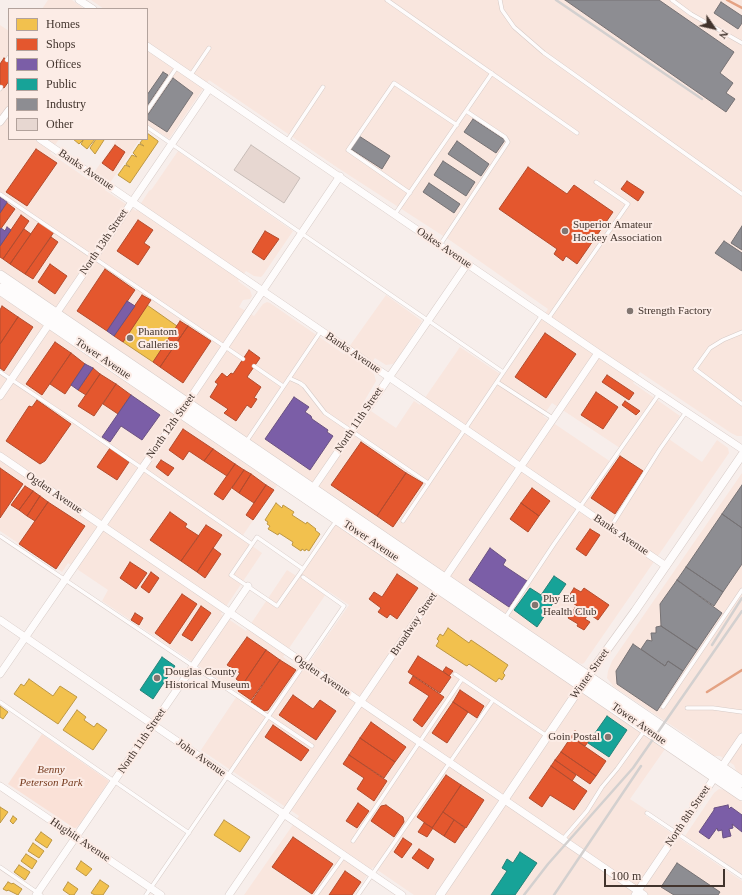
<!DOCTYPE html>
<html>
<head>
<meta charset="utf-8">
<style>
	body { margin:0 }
	#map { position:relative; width:742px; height:895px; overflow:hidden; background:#f7eeeb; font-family:Georgia,serif }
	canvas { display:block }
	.legend { position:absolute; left:8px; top:8px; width:140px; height:132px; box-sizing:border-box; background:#fcece6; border:1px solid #b2a29c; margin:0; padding:5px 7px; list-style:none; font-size:12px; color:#42342d }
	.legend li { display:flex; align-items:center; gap:8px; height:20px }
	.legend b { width:20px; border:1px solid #b2a29c }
	.north { position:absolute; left:694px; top:8px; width:40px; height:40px; -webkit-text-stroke:3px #fcece6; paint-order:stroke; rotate:124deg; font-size:11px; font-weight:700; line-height:16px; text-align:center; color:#42342d }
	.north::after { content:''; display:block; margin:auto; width:14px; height:18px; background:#42342d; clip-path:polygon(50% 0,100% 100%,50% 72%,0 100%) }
	.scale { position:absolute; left:604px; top:869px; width:121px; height:18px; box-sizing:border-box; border:2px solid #42342d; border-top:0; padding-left:5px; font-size:12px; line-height:14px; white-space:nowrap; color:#42342d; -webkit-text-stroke:3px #fcece6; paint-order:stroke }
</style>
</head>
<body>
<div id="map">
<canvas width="742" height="895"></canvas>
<ul class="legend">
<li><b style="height:11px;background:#f2c14e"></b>Homes</li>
<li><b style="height:11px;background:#e4572e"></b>Shops</li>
<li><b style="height:11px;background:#7b5ea7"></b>Offices</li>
<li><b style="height:11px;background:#17a398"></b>Public</li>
<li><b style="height:11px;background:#8d8d92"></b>Industry</li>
<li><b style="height:11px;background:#e7d7d1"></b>Other</li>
</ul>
<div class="north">N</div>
<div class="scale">100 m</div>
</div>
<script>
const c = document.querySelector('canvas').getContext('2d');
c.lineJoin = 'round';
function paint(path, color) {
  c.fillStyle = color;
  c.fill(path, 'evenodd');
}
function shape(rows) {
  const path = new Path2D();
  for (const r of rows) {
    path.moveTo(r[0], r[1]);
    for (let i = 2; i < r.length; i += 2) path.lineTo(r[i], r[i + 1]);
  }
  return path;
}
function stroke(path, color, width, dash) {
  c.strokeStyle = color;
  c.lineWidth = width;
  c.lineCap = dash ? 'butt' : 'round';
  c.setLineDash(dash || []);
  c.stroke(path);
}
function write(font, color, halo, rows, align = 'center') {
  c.font = font + ' Georgia,serif';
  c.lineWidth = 4;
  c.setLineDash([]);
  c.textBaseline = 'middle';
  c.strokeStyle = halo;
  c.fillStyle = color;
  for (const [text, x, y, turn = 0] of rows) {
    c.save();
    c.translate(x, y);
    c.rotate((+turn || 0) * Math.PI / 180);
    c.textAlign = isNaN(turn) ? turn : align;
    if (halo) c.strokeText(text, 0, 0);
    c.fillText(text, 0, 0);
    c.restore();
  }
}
const built = shape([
	[48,0,72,0,84,9,42,9],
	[91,0,742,0,742,436,737,436,731,433,640,372,633,383,680,416,666,437,702,462,717,440,728,448,729,453,584,663,582,664,576,662,0,269,0,25,9,31,9,139,59,139,50,153,89,180,117,139,140,139,105,190,136,211,149,191,152,189,178,151,293,231,263,275,261,277,254,276,246,271,238,281,250,290,252,296,250,299,243,300,239,307,254,316,263,304,267,302,270,303,344,354,386,295,422,321,396,361,393,364,386,365,375,358,367,368,374,374,376,381,362,405,396,428,414,401,420,405,460,347,503,376,548,309,451,241,338,168,209,80,169,139,147,124,147,9,104,9],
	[552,403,623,450,614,464,543,416],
	[0,296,278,484,241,538,262,553,221,614,246,631,287,570,298,577,335,524,665,749,630,799,648,811,645,815,742,881,742,895,414,895,373,867,354,895,244,895,299,816,201,750,239,693,102,601,108,590,68,563,62,572,0,531],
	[328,591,349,605,303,671,283,657],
	[742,473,742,777,737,773,734,765,720,756,712,756,695,741,614,687,607,678,608,671,612,661],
	[719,789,726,790,731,792,742,802,742,874,685,836,714,793]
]);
const green = shape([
	[42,734,109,781,81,823,76,828,74,828,8,784]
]);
const homes = shape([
	[147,133,158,141,158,142,130,183,118,175,125,165,130,167,126,164,132,155,137,157,133,153,139,144,144,146,140,143,143,139,147,139,147,133],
	[73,139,84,139,79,144,73,139],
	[84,139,95,139,87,149,81,144,84,139],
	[96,139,102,139,104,140,95,154,90,148,96,139],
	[147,305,177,326,153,362,123,342,147,305],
	[276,503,282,508,283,505,294,512,292,515,306,524,307,522,316,529,315,530,320,534,309,551,306,549,305,551,302,549,301,551,292,545,293,542,279,533,278,535,268,529,270,526,267,524,268,522,265,520,276,503],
	[448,628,469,643,471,640,508,665,503,673,505,675,502,680,499,678,496,682,469,664,467,666,465,665,436,646,439,641,437,639,440,634,443,636,448,628],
	[29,679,53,696,60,686,77,697,58,724,14,694,21,684,24,686,29,679],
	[0,706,8,712,3,719,0,717,0,706],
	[77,710,86,717,84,720,94,727,97,723,107,730,93,750,63,730,77,710],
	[0,807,8,812,0,823,0,807],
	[13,816,17,819,13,824,10,821,13,816],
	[224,820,250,837,240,852,214,835,224,820],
	[41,832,52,840,47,848,35,840,41,832],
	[33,843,44,851,39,858,28,851,33,843],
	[26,854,37,861,32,869,21,861,26,854],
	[81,861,92,869,86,876,76,869,81,861],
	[19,865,30,872,25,880,14,872,19,865],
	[100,880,109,886,103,895,95,895,91,893,100,880],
	[8,882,12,884,13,883,22,889,18,895,8,890,7,891,3,889,8,882],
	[68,882,78,889,74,895,70,895,63,890,68,882]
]);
const shops = shape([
	[4,58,9,62,9,81,4,88,0,86,0,64,4,58],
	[115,145,125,152,113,171,102,163,115,145],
	[36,149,57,163,27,206,6,192,36,149],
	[528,167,567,194,574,185,613,212,577,264,566,256,563,261,554,254,557,249,499,209,528,167],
	[627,181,644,192,638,201,621,189,627,181],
	[7,203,15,209,0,230,0,213,7,203],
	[21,215,29,221,3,259,0,257,0,246,21,215],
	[138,220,153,230,144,243,150,247,138,265,117,251,138,220],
	[39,222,54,232,25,274,10,264,39,222],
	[24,229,31,234,10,264,3,259,24,229],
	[265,231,279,239,264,260,252,252,265,231],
	[51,237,58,242,33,279,25,274,51,237],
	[50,264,67,276,55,294,38,282,50,264],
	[105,269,135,290,107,331,77,311,105,269],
	[142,295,151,300,123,342,114,336,142,295],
	[2,306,18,317,0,344,0,310,2,306],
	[18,317,33,327,4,371,0,368,0,344,18,317],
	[180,321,188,326,160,367,153,362,180,321],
	[188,326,211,341,183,383,160,367,188,326],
	[545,333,576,354,546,398,515,377,545,333],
	[55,342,71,353,42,395,26,384,55,342],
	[249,350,260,358,247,377,261,387,254,398,257,399,251,408,247,405,236,421,224,413,228,409,210,397,218,384,215,382,222,373,227,377,231,373,233,374,249,350],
	[71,353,85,364,65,394,50,384,71,353],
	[93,368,100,374,86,395,78,390,93,368],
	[100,374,116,384,94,416,78,406,100,374],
	[607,375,634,393,629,400,602,382,607,375],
	[116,384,131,395,118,414,103,404,116,384],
	[596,392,618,407,603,429,581,415,596,392],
	[37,400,71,424,45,461,40,464,6,441,29,406,32,407,37,400],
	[625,401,640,411,636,415,622,405,625,401],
	[183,429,213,449,204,461,189,451,183,460,169,450,183,429],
	[361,442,406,473,377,516,331,485,361,442],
	[110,448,129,462,117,480,97,467,110,448],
	[213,449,235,464,227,476,204,461,213,449],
	[620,456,643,471,615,514,591,498,620,456],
	[161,460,174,468,168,476,156,467,161,460],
	[235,464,244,470,223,500,214,494,235,464],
	[0,468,23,484,0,518,0,468],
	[244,470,251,474,239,493,232,488,244,470],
	[406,473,423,483,393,527,377,516,406,473],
	[251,474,266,485,254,503,239,493,251,474],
	[266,485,274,490,253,520,246,515,266,485],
	[25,486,33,491,19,510,11,505,25,486],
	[532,488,550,501,539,516,521,503,532,488],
	[33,491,40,496,27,516,19,510,33,491],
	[40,496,48,502,35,521,27,516,40,496],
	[48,502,85,526,56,569,19,544,48,502],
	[521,503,539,516,528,532,510,519,521,503],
	[170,512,187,524,185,527,199,536,181,561,150,540,170,512],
	[206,525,222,535,197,572,181,561,206,525],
	[590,529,600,535,586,556,576,549,590,529],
	[213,548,221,554,205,578,197,572,213,548],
	[130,562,147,573,136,589,120,578,130,562],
	[151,572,159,578,149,593,141,587,151,572],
	[397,574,418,588,397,619,390,614,387,618,378,612,381,608,369,599,374,592,382,597,397,574],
	[574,588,581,592,584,588,609,605,598,620,567,599,574,588],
	[182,594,197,604,170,644,155,633,182,594],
	[201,606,211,613,192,641,182,635,201,606],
	[575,608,587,616,585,619,590,622,584,630,577,626,578,624,568,618,575,608],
	[135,613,143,618,139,625,131,620,135,613],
	[247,637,266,650,243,684,236,679,240,673,227,665,247,637],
	[266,650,280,660,251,700,238,691,266,650],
	[418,656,451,677,440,693,408,672,418,656],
	[280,660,296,670,268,710,264,711,251,702,280,660],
	[446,667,453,671,449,676,443,671,446,667],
	[413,676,444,697,422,727,413,720,429,696,409,683,413,676],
	[460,690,484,706,477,718,453,702,460,690],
	[293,695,313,709,320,700,336,711,316,740,279,715,293,695],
	[453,702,468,712,447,743,432,733,453,702],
	[371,722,406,747,395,762,360,738,371,722],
	[273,725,309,750,301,761,265,737,273,725],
	[575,731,589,741,585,746,571,737,575,731],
	[571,737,606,761,596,776,561,752,571,737],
	[360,738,395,762,384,778,349,755,360,738],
	[561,752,596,776,590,784,555,760,561,752],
	[349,755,387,781,374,801,357,789,364,778,343,764,349,755],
	[555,760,576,775,572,781,551,766,555,760],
	[551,766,587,791,574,810,550,795,542,807,529,798,551,766],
	[446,775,461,785,432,828,417,817,446,775],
	[461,785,484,800,466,828,443,812,461,785],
	[358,803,369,811,357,828,346,821,358,803],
	[386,805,403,817,404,822,394,837,371,821,381,806,386,805],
	[443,812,454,820,444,836,432,828,443,812],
	[454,820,465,828,455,843,444,836,454,820],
	[424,823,433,828,427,837,418,832,424,823],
	[293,837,333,864,312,894,272,867,293,837],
	[403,838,412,844,402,858,394,852,403,838],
	[419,849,434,859,428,869,412,858,419,849],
	[345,871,361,882,352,895,329,895,345,871]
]);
const offices = shape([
	[0,197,7,202,0,213,0,197],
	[7,227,11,230,0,246,0,230,1,228,5,231,7,227],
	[127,301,135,306,114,336,107,331,127,301],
	[85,364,93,368,78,390,71,385,85,364],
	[131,395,160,415,142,440,121,426,110,442,102,437,131,395],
	[294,397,309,407,305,412,311,416,312,419,328,430,327,432,333,436,310,470,265,439,294,397],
	[490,548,506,560,503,565,527,581,509,607,469,580,490,548],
	[728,805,729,809,731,807,742,815,742,832,732,824,733,828,729,829,731,836,723,838,722,830,718,831,717,828,709,839,699,832,714,810,714,808,728,805]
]);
const public = shape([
	[554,576,566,584,537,627,514,610,530,588,541,595,554,576],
	[162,657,175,666,153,699,140,690,162,657],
	[607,716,627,730,609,757,588,743,607,716],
	[520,852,537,863,515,895,491,895,507,871,502,868,507,859,513,863,520,852]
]);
const industry = shape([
	[565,0,659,0,734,52,720,73,733,83,726,93,735,99,726,112,565,0],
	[721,2,742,16,742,23,738,29,714,13,721,2],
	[163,72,168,75,147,106,147,95,163,72],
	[173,78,193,93,167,132,147,119,147,116,173,78],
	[473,119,505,140,496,153,464,132,473,119],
	[359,136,390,156,382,169,351,149,359,136],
	[457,141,489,164,481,176,448,154,457,141],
	[443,161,475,182,466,196,434,175,443,161],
	[429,183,460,204,454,213,423,192,429,183],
	[742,226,742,250,731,243,742,226],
	[724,241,742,253,742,271,715,253,724,241],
	[742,485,742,528,722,514,742,485],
	[722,514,742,528,742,564,723,592,686,567,722,514],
	[686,567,723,592,714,606,677,580,686,567],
	[677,580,722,613,697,650,661,626,660,604,677,580],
	[661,626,697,650,683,671,668,661,665,666,641,649,647,640,652,641,651,633,656,633,656,627,661,626],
	[633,644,665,666,668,661,683,671,657,711,617,684,616,671,633,644],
	[677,863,720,892,718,895,674,895,661,887,677,863]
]);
const stream = shape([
	[727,0,742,8],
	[707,692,742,670]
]);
const building = shape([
	[251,145,300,178,284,203,234,170,251,145]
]);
const service = shape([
	[387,0,577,133],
	[500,0,502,10,514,27,544,53,742,194],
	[672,0,691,14,742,43],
	[7,60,9,57],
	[190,76,209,48],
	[0,89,1,87],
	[147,111,177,67],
	[147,127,503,372],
	[287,141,323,87],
	[410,193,348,150,394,83,457,125],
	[0,194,243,359],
	[395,214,492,73],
	[440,245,508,142,505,137,466,111],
	[548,319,628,204,596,182],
	[742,332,723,340,710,348,695,369,742,404],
	[254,366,283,386],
	[0,372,75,422,252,544],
	[289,378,300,383,304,386,325,413,428,483],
	[497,382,554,419],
	[246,442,321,331],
	[403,521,542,315],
	[610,528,660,449,686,412],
	[0,536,312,746],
	[303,569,257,537,231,575,277,606,303,569,331,528,337,520],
	[505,618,554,544,659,394],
	[455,674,547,736],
	[0,702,189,833],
	[663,707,742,590],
	[687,708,713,708,742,712],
	[647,813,742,877],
	[563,839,587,811,602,787,617,769,645,730],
	[353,841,462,679],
	[0,867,41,895],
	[146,895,344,606,303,577],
	[316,895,344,856],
	[358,895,493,700]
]);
const minor = shape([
	[79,0,93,9],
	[147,46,598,353,742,449],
	[0,122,9,110],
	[40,139,666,566],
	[0,396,209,89],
	[0,456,644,895],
	[311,491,467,264],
	[0,620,402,895],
	[0,674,181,412,340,176],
	[0,786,161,895],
	[36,895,248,586],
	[229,895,598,353],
	[635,895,742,737]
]);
const tertiary = shape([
	[440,895,588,676,635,611,742,455]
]);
const primary = shape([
	[0,276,742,782],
	[0,289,742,795]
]);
const rail = shape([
	[556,0,702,99],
	[712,645,742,598],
	[524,895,548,864,633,768,742,611],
	[554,895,641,766]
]);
const markers = [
	[565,231,4,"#817570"],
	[630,311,4,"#817570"],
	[130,338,4,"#817570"],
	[535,605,4,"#817570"],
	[157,678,4,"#817570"],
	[608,737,4,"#817570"]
];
const streetNames = [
	["Banks Avenue",86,170,34],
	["North 13th Street",104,242,-56],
	["Oakes Avenue",444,248,34],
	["Banks Avenue",353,353,34],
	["Tower Avenue",103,359,34],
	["North 11th Street",359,420,-56],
	["North 12th Street",171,426,-55],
	["Ogden Avenue",54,493,34],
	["Banks Avenue",621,535,34],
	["Tower Avenue",371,541,34],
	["Broadway Street",414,624,-56],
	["Winter Street",590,674,-55],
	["Ogden Avenue",322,676,34],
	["Tower Avenue",639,724,35],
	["North 11th Street",142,741,-56],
	["John Avenue",201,758,35],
	["North 8th Street",688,816,-56],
	["Hughitt Avenue",80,840,34]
];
const poiNames = [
	["Superior Amateur",573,225],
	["Hockey Association",573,238],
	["Strength Factory",638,311],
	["Phantom",138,332],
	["Galleries",138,345],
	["Phy Ed",543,599],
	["Health Club",543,612],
	["Douglas County",165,672],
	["Historical Museum",165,685],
	["Goin Postal",600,737,"right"]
];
const parkNames = [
	["Benny",51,770],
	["Peterson Park",51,783]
];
paint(built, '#f9e6de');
paint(green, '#fae1d7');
paint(homes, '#f2c14e');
stroke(homes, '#bd9744', 1);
paint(shops, '#e4572e');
stroke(shops, '#b34c2e', 1);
paint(offices, '#7b5ea7');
stroke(offices, '#6a5182', 1);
paint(public, '#17a398');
stroke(public, '#248278', 1);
paint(industry, '#8d8d92');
stroke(industry, '#767274', 1);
stroke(stream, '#e4a283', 2.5);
paint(building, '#e7d7d1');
stroke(building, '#c7bcb7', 1);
stroke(service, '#d6cac6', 4.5);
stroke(minor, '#d6cac6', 8);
stroke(tertiary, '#d6cac6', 9);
stroke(primary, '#d6cac6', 12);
stroke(service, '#fefcfc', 3.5);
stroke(minor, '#fefcfc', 7);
stroke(tertiary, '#fefcfc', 8);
stroke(primary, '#fefcfc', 11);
stroke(rail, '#d3d0cf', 2.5);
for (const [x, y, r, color] of markers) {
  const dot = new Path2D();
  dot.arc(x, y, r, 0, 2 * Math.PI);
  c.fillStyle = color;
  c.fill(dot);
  stroke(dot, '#fcece6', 1.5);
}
write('11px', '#42342d', '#fcece6', streetNames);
write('11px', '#42342d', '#fcece6', poiNames, 'left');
write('italic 11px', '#763a1d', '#fcece6', parkNames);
</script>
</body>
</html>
